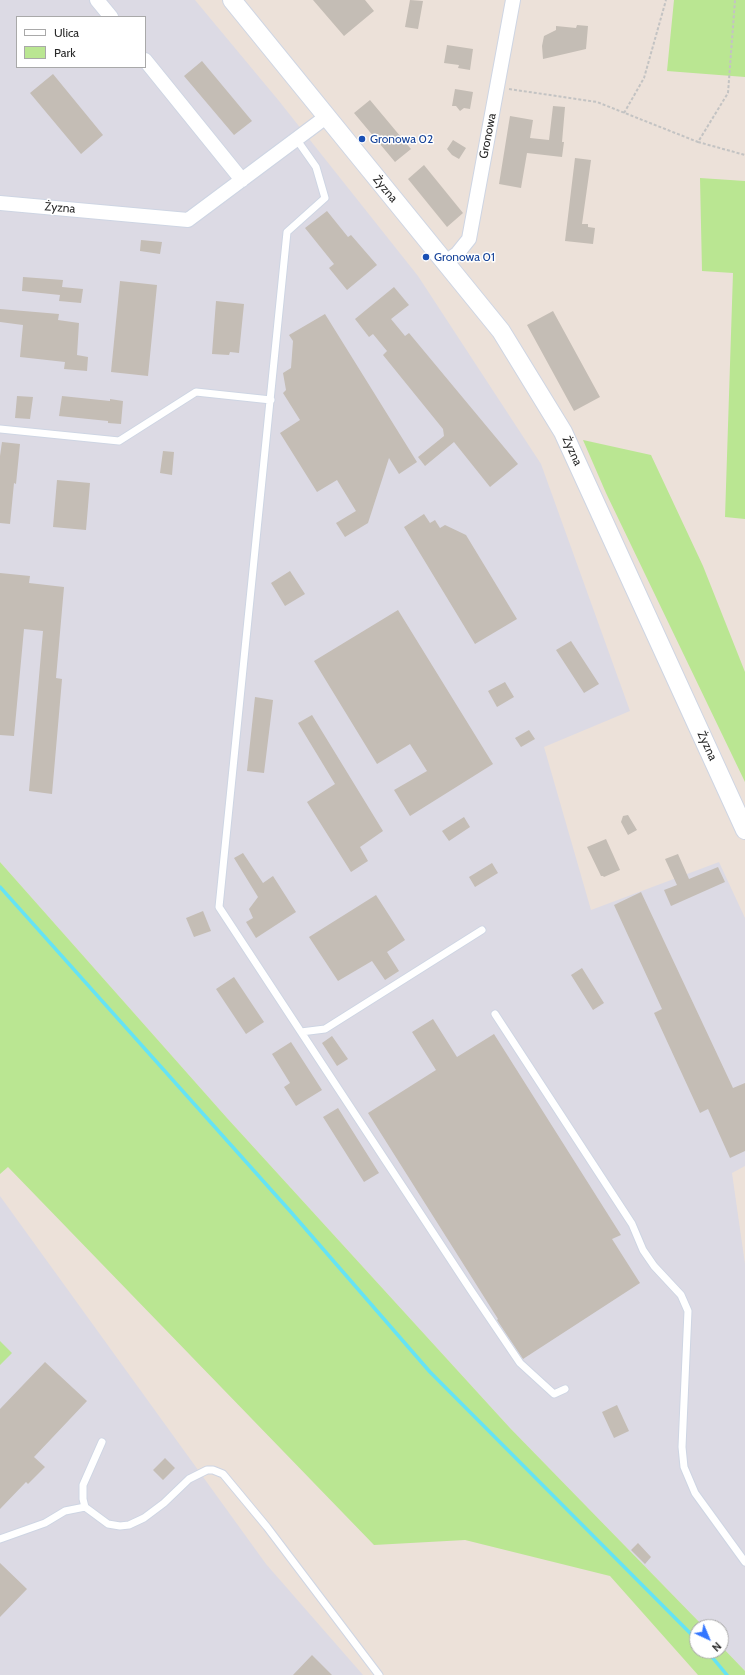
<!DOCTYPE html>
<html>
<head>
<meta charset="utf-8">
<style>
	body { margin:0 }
	#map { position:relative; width:745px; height:1675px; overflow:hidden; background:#ece1d9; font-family:Cabin,sans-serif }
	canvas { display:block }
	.legend { position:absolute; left:16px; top:16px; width:130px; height:52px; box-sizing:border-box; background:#fff; border:1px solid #a9a9a9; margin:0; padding:5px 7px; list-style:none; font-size:12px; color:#292929 }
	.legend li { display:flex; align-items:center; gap:8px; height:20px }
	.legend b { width:20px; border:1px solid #a9a9a9 }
	.north { position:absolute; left:689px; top:1619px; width:40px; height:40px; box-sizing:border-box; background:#fff; border:1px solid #a9a9a9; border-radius:50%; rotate:136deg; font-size:11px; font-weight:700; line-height:16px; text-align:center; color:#292929 }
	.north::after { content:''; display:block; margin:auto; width:14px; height:18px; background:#3376ff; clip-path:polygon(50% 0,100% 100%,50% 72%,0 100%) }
</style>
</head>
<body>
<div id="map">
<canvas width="745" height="1675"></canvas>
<ul class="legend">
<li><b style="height:5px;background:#fff"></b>Ulica</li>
<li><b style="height:11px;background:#bae692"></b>Park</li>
</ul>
<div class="north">N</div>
</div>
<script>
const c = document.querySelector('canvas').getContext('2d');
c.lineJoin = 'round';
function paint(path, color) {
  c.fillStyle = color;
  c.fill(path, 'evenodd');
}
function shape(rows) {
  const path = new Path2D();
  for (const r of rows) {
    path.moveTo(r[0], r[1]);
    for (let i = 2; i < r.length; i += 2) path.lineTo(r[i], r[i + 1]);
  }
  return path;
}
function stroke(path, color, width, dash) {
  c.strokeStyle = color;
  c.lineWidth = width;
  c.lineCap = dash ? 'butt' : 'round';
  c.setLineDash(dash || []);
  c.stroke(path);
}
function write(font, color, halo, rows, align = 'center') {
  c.font = font + ' Cabin,sans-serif';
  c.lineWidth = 3;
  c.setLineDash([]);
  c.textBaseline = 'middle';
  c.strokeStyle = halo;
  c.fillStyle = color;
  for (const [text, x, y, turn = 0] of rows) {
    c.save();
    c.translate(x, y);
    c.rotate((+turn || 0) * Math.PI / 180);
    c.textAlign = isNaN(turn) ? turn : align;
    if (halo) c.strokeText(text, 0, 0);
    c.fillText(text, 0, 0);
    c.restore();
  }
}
const industrial = shape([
	[0,0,195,0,279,101,418,276,541,464,630,711,544,747,591,910,719,862,745,918,745,1166,732,1173,745,1264,745,1671,721,1646,721,1627,704,1627,510,1428,227,1118,0,862],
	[17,17,145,17,145,67,17,67],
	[0,1196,266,1564,363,1675,0,1675]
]);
const green = shape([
	[674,0,745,0,745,77,667,71],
	[700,178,745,181,745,519,725,517,733,273,702,271],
	[583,440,651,455,703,566,745,672,745,782,606,493],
	[0,862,227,1118,510,1428,704,1627,697,1627,697,1651,721,1651,721,1646,745,1671,745,1675,698,1675,610,1576,465,1540,374,1545,8,1167,0,1174],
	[0,1341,12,1353,0,1365]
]);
const stream = shape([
	[0,887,290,1211,430,1372,697,1640],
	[707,1651,727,1675]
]);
const building = shape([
	[313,0,365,0,374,11,344,36],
	[410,0,423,1,418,29,405,27],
	[577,25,588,26,586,49,543,59,542,46,544,36,556,30,556,26,576,28],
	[447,45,473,49,470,70,458,68,459,65,444,63],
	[202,61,252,121,234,135,184,76],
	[53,74,103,135,81,154,30,93],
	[455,89,473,92,470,109,464,108,460,111,456,106,452,106],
	[370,100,411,149,395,162,354,113],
	[553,106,565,107,562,142,564,142,562,157,527,153,521,188,499,184,510,116,533,120,530,138,549,140],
	[453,140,466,148,459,159,452,155,447,149],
	[575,158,591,160,582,224,588,224,588,227,595,228,593,244,565,241],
	[424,165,463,213,447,227,408,179],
	[327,211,348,237,351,235,377,265,347,290,329,268,334,264,305,228],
	[141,240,162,242,160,254,140,251],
	[23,277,63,280,62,287,83,289,81,303,59,301,60,295,22,291],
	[120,281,157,285,148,376,111,372],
	[394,287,409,305,391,319,405,336,409,333,518,464,490,487,454,442,425,466,418,457,444,436,443,429,383,355,387,351,373,334,369,337,355,319],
	[216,301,244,304,239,353,230,352,229,355,212,354],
	[0,309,59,314,58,320,79,323,77,355,88,357,87,371,64,369,65,362,20,357,23,325,0,322],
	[553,311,600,397,574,411,527,325],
	[325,314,417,462,399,474,389,458,368,523,345,537,336,523,356,511,337,480,317,492,280,433,300,420,283,393,286,390,283,373,291,368,293,341,289,335],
	[17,396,33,397,30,419,15,418],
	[62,396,110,401,110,399,123,401,121,424,108,423,108,421,59,416],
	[2,442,20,444,16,484,14,483,10,524,0,523,0,456],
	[163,451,174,452,172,475,160,473],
	[57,480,90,483,86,530,53,527],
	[424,514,430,523,435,520,440,528,445,525,466,535,517,619,475,644,404,527],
	[290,571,305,594,285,606,271,583],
	[0,573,30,576,29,583,64,587,56,678,62,679,61,691,52,794,29,791,43,631,24,629,14,736,0,735],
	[398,610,493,764,410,816,394,790,427,771,410,744,377,764,314,661],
	[571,641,599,684,584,693,556,650],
	[505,682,514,697,497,707,488,691],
	[255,697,273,700,264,773,247,771],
	[312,715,383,831,360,847,368,861,351,872,307,802,335,784,298,723],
	[529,730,535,739,521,747,515,738],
	[628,815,637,830,628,835,621,822,623,816],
	[464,817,470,827,449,841,442,831],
	[606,839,620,870,604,877,603,876,601,876,587,847],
	[243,853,263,883,273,876,296,912,256,938,246,922,253,918,249,909,258,897,234,858],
	[678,854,689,879,718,867,725,882,671,906,664,890,677,885,665,859],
	[492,863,498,873,475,887,469,877],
	[641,892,733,1088,745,1083,745,1151,730,1158,708,1109,700,1113,654,1013,662,1009,614,905],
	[376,895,405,940,387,952,399,971,385,980,372,961,338,981,309,937],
	[203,911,211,931,194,937,186,918],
	[582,968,604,1003,593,1010,571,975],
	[234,977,264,1022,246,1034,216,989],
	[433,1019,457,1057,494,1034,621,1235,612,1239,640,1283,523,1359,497,1320,498,1319,368,1113,436,1070,412,1032],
	[332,1036,348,1059,337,1066,322,1043],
	[291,1042,322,1090,296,1106,284,1087,290,1083,272,1054],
	[338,1108,379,1173,364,1182,323,1117],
	[45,1362,87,1401,34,1457,45,1467,28,1484,26,1482,0,1509,0,1409],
	[617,1405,629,1431,614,1438,602,1412],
	[165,1458,175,1468,163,1480,153,1470],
	[638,1543,651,1557,645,1564,631,1550],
	[0,1563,27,1589,0,1617],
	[312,1655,332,1675,293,1675]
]);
const path = shape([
	[509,89,597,102,698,142,728,93,735,0],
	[624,113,644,78,666,0],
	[698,142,745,155]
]);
const service = shape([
	[297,140,316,167,325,198,287,232,219,907,301,1032,325,1029,482,930],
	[0,429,119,441,196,392,271,400],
	[495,1014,632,1224,643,1250,654,1266,681,1295,688,1311,682,1447,684,1467,695,1493,745,1562],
	[301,1032,470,1289,520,1363,554,1394,565,1389],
	[102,1442,83,1485,83,1499,85,1507,108,1524,120,1526,129,1525,144,1518,164,1503,189,1479,207,1470,213,1470,223,1474,267,1527,379,1675],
	[0,1539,45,1523,65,1511,85,1507]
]);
const minor = shape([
	[97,0,111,17],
	[145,60,242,180],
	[0,203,188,220,326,117],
	[445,262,457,254,469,239,513,0]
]);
const tertiary = shape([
	[232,0,501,331,563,432,745,830]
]);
const markers = [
	[362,139,4,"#1a4fb4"],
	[426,257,4,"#1a4fb4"]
];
const streetNames = [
	["Gronowa",488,136,-79],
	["Żyzna",385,189,50],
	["Żyzna",60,208,5],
	["Żyzna",572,451,65],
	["Żyzna",707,746,65]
];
const transitNames = [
	["Gronowa 02",370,139],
	["Gronowa 01",434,257]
];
paint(industrial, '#dcdae4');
paint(green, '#bae692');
stroke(stream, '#65e3f5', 3.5);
paint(building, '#c4bdb5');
stroke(service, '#ced5e3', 9);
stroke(minor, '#ced5e3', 16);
stroke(tertiary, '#ced5e3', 20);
stroke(path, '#c3c3c3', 2, [3, 2]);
stroke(service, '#fff', 7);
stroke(minor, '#fff', 14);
stroke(tertiary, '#fff', 18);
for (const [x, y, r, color] of markers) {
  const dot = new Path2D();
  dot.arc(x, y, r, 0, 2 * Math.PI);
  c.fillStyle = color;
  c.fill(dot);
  stroke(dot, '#fff', 1.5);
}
write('12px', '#292929', '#fff', streetNames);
write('12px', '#164399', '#fff', transitNames, 'left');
</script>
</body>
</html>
